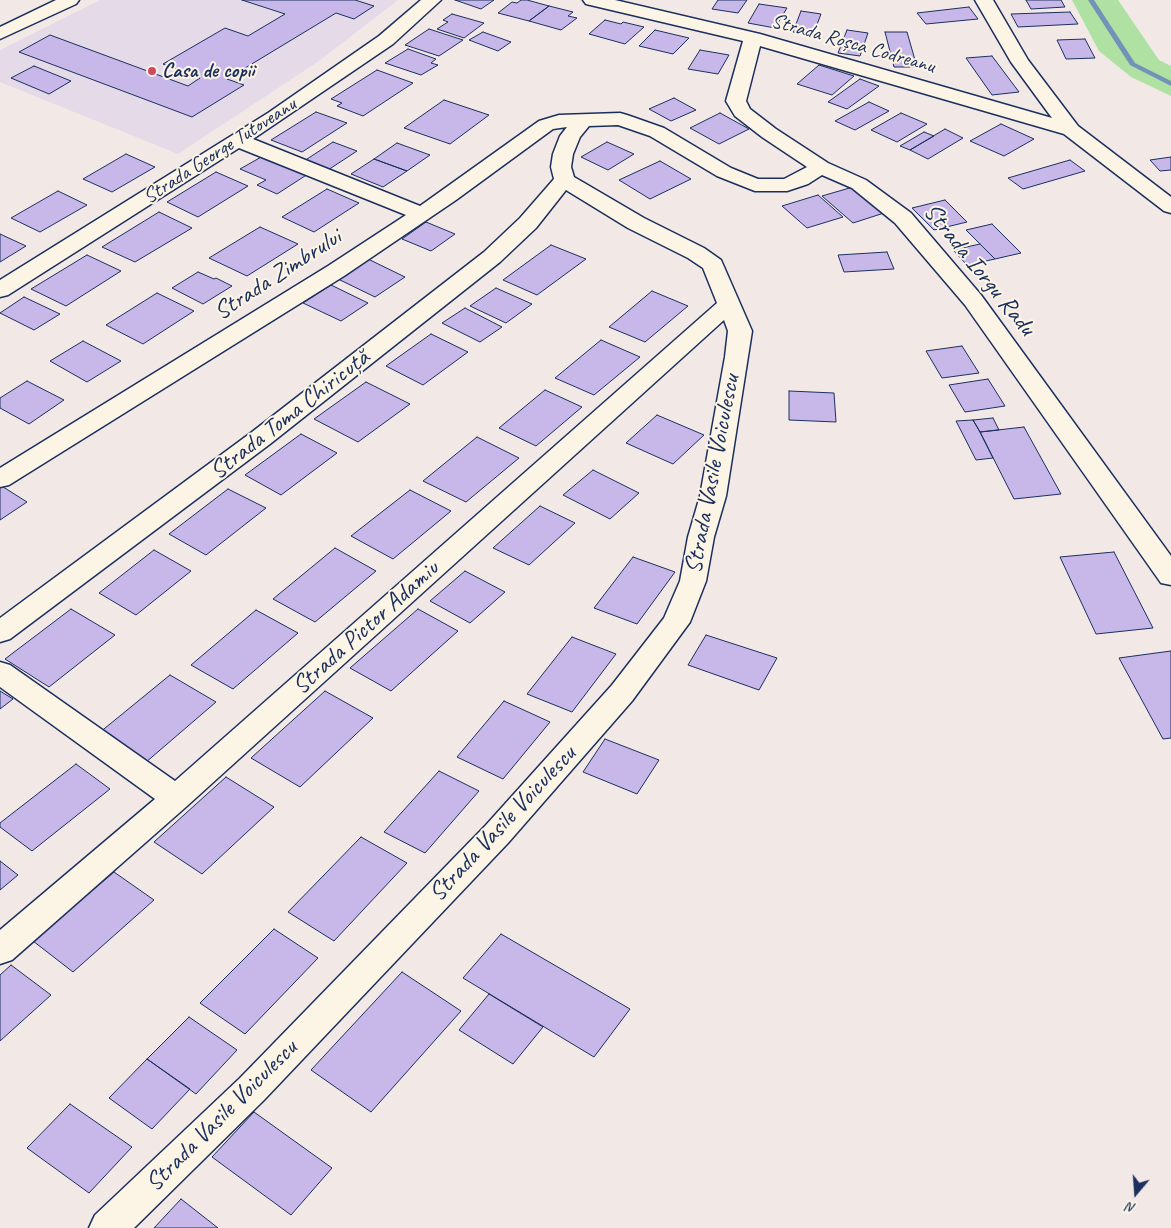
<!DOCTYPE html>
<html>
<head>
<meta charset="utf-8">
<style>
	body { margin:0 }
	#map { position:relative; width:1171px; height:1228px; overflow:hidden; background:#f2e9e6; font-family:Caveat,sans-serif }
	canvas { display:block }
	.north { position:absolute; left:1111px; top:1168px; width:50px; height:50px; -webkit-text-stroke:4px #fcf5e5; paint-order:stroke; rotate:198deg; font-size:14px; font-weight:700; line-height:20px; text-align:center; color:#1b2f5e }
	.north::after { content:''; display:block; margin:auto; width:18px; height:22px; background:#1b2f5e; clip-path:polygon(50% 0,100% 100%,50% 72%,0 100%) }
</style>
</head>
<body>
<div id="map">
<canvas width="1171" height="1228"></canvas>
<div class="north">N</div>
</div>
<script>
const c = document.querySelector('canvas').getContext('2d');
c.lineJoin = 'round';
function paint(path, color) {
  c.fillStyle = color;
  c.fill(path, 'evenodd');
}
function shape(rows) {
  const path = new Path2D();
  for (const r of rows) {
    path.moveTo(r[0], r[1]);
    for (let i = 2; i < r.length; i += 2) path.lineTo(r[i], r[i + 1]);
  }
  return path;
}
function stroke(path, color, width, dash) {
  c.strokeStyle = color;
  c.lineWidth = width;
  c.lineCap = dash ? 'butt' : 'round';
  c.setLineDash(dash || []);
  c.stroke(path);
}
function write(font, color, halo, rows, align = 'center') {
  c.font = font + ' Caveat,sans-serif';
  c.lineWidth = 4;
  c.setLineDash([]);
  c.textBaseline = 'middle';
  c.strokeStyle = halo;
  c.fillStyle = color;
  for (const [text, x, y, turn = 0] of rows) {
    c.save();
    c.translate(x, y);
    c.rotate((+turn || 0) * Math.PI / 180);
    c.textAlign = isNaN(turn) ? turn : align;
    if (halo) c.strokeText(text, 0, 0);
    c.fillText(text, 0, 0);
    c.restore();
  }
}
const built = shape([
	[100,0,398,0,319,61,178,154,0,82,0,50]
]);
const green = shape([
	[1072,0,1118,0,1159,60,1171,66,1171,96,1131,77,1099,51]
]);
const stream = shape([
	[1088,0,1094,0,1135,63,1171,81,1171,86,1130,65,1088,0]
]);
const building = shape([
	[242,0,355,0,374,6,354,19,336,13,227,79,244,85,192,117,19,52,50,35,188,86,200,78,163,64,225,28,248,36,285,14,242,0],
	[455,0,494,0,481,9,455,0],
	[521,0,527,0,549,6,529,21,498,13,512,2,517,3,521,0],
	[718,0,747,0,738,13,712,9,718,0],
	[1026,0,1061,0,1065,7,1031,9,1026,0],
	[759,4,787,8,775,28,748,23,759,4],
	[549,6,573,12,568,16,577,18,561,30,529,21,549,6],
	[969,7,978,19,926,24,917,13,969,7],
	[801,11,821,14,813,35,793,32,801,11],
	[1070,12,1078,24,1018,27,1011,14,1070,12],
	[452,14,484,23,464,38,437,29,448,22,443,20,452,14],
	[605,20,621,24,623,22,644,27,625,44,589,34,605,20],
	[429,29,463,40,439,56,405,45,429,29],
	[655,30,689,38,673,54,639,46,655,30],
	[847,30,868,33,860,56,838,53,847,30],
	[483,32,511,42,498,51,469,40,483,32],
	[885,32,907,32,917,67,894,67,885,32],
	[1085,39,1095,58,1066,59,1057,40,1085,39],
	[408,49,436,59,431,63,438,65,421,75,385,63,408,49],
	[700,50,729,55,718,74,688,69,700,50],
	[992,56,1019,92,992,95,966,58,992,56],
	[819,65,854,76,832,95,797,84,819,65],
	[34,66,71,81,49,94,11,78,34,66],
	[377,70,413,83,363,116,337,106,342,103,331,99,377,70],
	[860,79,879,86,847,109,828,102,860,79],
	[674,98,696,110,671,121,649,109,674,98],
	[444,100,489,115,450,144,404,128,444,100],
	[869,102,889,111,855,130,835,121,869,102],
	[316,112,347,123,302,152,271,140,316,112],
	[720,113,749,129,719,144,690,128,720,113],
	[901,113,927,124,897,142,871,130,901,113],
	[1001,124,1034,139,1004,156,970,141,1001,124],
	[945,129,963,138,928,159,910,150,945,129],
	[924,132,934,136,910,150,900,146,924,132],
	[333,142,357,151,328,170,304,161,333,142],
	[607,142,634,154,608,170,581,157,607,142],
	[397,143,430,155,407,171,374,159,397,143],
	[126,154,155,167,112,192,83,179,126,154],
	[263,156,308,174,277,194,257,185,266,180,240,169,263,156],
	[1171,157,1171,170,1160,171,1150,160,1171,157],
	[374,159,407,171,383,187,351,174,374,159],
	[1070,160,1085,171,1023,189,1008,178,1070,160],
	[660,161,691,179,650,199,619,180,660,161],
	[216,172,248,186,198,217,167,202,216,172],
	[853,187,884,213,853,223,822,196,853,187],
	[327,189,359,203,314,232,282,217,327,189],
	[58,191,87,205,40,232,11,218,58,191],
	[818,195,843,217,807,228,782,206,818,195],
	[945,200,967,222,934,230,912,208,945,200],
	[159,212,192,228,135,262,102,247,159,212],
	[426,222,455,234,431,251,402,239,426,222],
	[992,224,1021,253,995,259,966,230,992,224],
	[260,227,298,244,247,276,209,258,260,227],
	[0,234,26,246,0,262,0,234],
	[980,244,995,259,967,265,953,250,980,244],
	[551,245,586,259,537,295,503,280,551,245],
	[887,252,894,269,844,272,838,255,887,252],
	[87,255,121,271,66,306,31,289,87,255],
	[368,259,405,277,375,297,338,279,368,259],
	[198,272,214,279,216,278,232,286,203,304,172,288,198,272],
	[331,285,368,303,341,321,303,303,331,285],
	[496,288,532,304,506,323,470,306,496,288],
	[652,291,688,306,645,342,609,327,652,291],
	[157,293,194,311,143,344,106,325,157,293],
	[24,297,60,314,34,330,0,313,24,297],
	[465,308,502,327,480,342,442,323,465,308],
	[431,334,468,352,423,385,386,366,431,334],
	[601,340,640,357,594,395,555,378,601,340],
	[83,341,121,361,87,382,50,361,83,341],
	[962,346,979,373,942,378,926,351,962,346],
	[988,379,1005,406,965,412,949,385,988,379],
	[27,381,64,400,29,424,0,408,0,398,27,381],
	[366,382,410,404,358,442,314,419,366,382],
	[545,390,582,407,536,446,499,428,545,390],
	[789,391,834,393,836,422,789,420,789,391],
	[657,415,704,435,673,464,626,443,657,415],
	[993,418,999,430,980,432,973,420,993,418],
	[973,420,980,432,993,458,976,460,956,421,973,420],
	[1024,427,1061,494,1014,499,980,432,1024,427],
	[301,434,337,453,281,495,245,475,301,434],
	[477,437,519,458,466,502,423,481,477,437],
	[593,470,639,493,610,519,563,495,593,470],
	[0,485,27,502,0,520,0,485],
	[228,489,266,508,206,555,169,534,228,489],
	[410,490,451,511,393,559,351,536,410,490],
	[540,506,575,523,529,565,493,548,540,506],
	[335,548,376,571,315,622,273,599,335,548],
	[154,550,191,571,136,615,99,593,154,550],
	[1114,552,1153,628,1096,634,1060,557,1114,552],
	[633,557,675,572,637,624,594,608,633,557],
	[465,571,505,592,470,623,430,601,465,571],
	[71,609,115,635,49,687,5,659,71,609],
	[418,609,458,631,391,691,350,668,418,609],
	[256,610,298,633,233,689,191,665,256,610],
	[706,635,777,658,759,690,688,665,706,635],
	[572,637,616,654,572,712,527,694,572,637],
	[1171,651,1171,738,1163,739,1119,658,1171,651],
	[170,675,216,702,145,763,99,733,170,675],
	[0,691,13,699,0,709,0,691],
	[325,691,373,718,300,787,251,758,325,691],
	[504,701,550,722,503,779,457,757,504,701],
	[605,739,659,760,637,794,583,772,605,739],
	[76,764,110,789,32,851,0,827,0,823,76,764],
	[439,771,479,791,425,853,384,832,439,771],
	[226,777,274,807,202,874,154,842,226,777],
	[361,837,407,863,334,941,288,912,361,837],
	[0,861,18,875,0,890,0,861],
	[114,872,154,900,73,972,33,941,114,872],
	[274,929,318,958,245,1034,200,1003,274,929],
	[501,934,630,1009,594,1057,463,978,501,934],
	[11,965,51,995,0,1041,0,975,11,965],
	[402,972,461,1011,371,1112,311,1070,402,972],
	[489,994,543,1027,513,1064,459,1030,489,994],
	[189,1017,237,1050,196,1094,147,1059,189,1017],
	[147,1059,190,1089,152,1129,109,1098,147,1059],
	[70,1104,132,1147,89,1193,27,1148,70,1104],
	[254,1112,332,1168,291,1215,212,1157,254,1112],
	[181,1199,218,1228,154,1228,181,1199]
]);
const street = shape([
	[421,0,441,0,393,44,253,139,420,206,539,121,559,115,620,113,627,115,664,128,731,168,758,179,784,179,807,167,762,137,735,116,726,101,743,41,586,4,583,0,615,0,760,34,1052,118,1011,62,975,0,993,0,1028,60,1078,126,1171,197,1171,213,1164,211,1064,134,760,46,746,101,750,109,776,129,828,163,866,180,911,213,981,295,1171,556,1171,585,1161,583,965,305,895,223,852,188,822,175,808,184,787,191,755,191,717,176,650,136,618,125,589,126,580,137,573,154,571,167,574,177,644,218,704,248,721,260,752,331,726,496,714,537,706,581,690,622,632,701,508,843,264,1100,134,1228,89,1228,95,1215,240,1078,486,825,612,685,664,618,680,581,688,537,700,496,725,357,728,331,724,320,187,806,12,960,0,964,0,930,155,799,0,687,0,662,10,665,175,781,717,303,703,268,688,258,628,228,566,190,536,228,500,262,270,444,10,639,0,642,0,618,252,432,484,252,520,218,554,179,551,167,553,154,560,136,567,127,553,129,456,200,344,276,9,485,0,487,0,468,328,266,406,215,239,148,8,295,0,297,0,280,268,113,379,36,421,0]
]);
const secondary = shape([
	[56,0,79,0,76,4,0,39,0,27,56,0]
]);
const markers = [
	[152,71,5,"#d1495b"]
];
const farStreetnames = [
	["Strada Roșca Codreanu",853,44,16],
	["Strada George Tutoveanu",220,151,-33]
];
const farPoinames = [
	["Casa de copii",162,71]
];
const streetNames = [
	["Strada Iorgu Radu",979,270,51],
	["Strada Zimbrului",278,275,-33],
	["Strada Toma Chiricuță",290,415,-38],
	["Strada Vasile Voiculescu",713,474,-79],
	["Strada Pictor Adamiu",366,628,-42],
	["Strada Vasile Voiculescu",503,824,-47],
	["Strada Vasile Voiculescu",222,1116,-45]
];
paint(built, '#e5dae7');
paint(green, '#aee1a2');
paint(stream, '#7292b9');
paint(building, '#c8b8e9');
stroke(building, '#1b2f5e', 1);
stroke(street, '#1b2f5e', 3);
stroke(secondary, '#1b2f5e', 3);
paint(street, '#fcf5e5');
paint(secondary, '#fcf5e5');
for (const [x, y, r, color] of markers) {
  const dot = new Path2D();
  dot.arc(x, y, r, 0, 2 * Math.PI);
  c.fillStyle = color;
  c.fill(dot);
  stroke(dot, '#fcf5e5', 2);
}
write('21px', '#1b2f5e', '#fcf5e5', farStreetnames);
write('bold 21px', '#1b2f5e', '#fcf5e5', farPoinames, 'left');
write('25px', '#1b2f5e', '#fcf5e5', streetNames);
</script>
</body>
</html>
